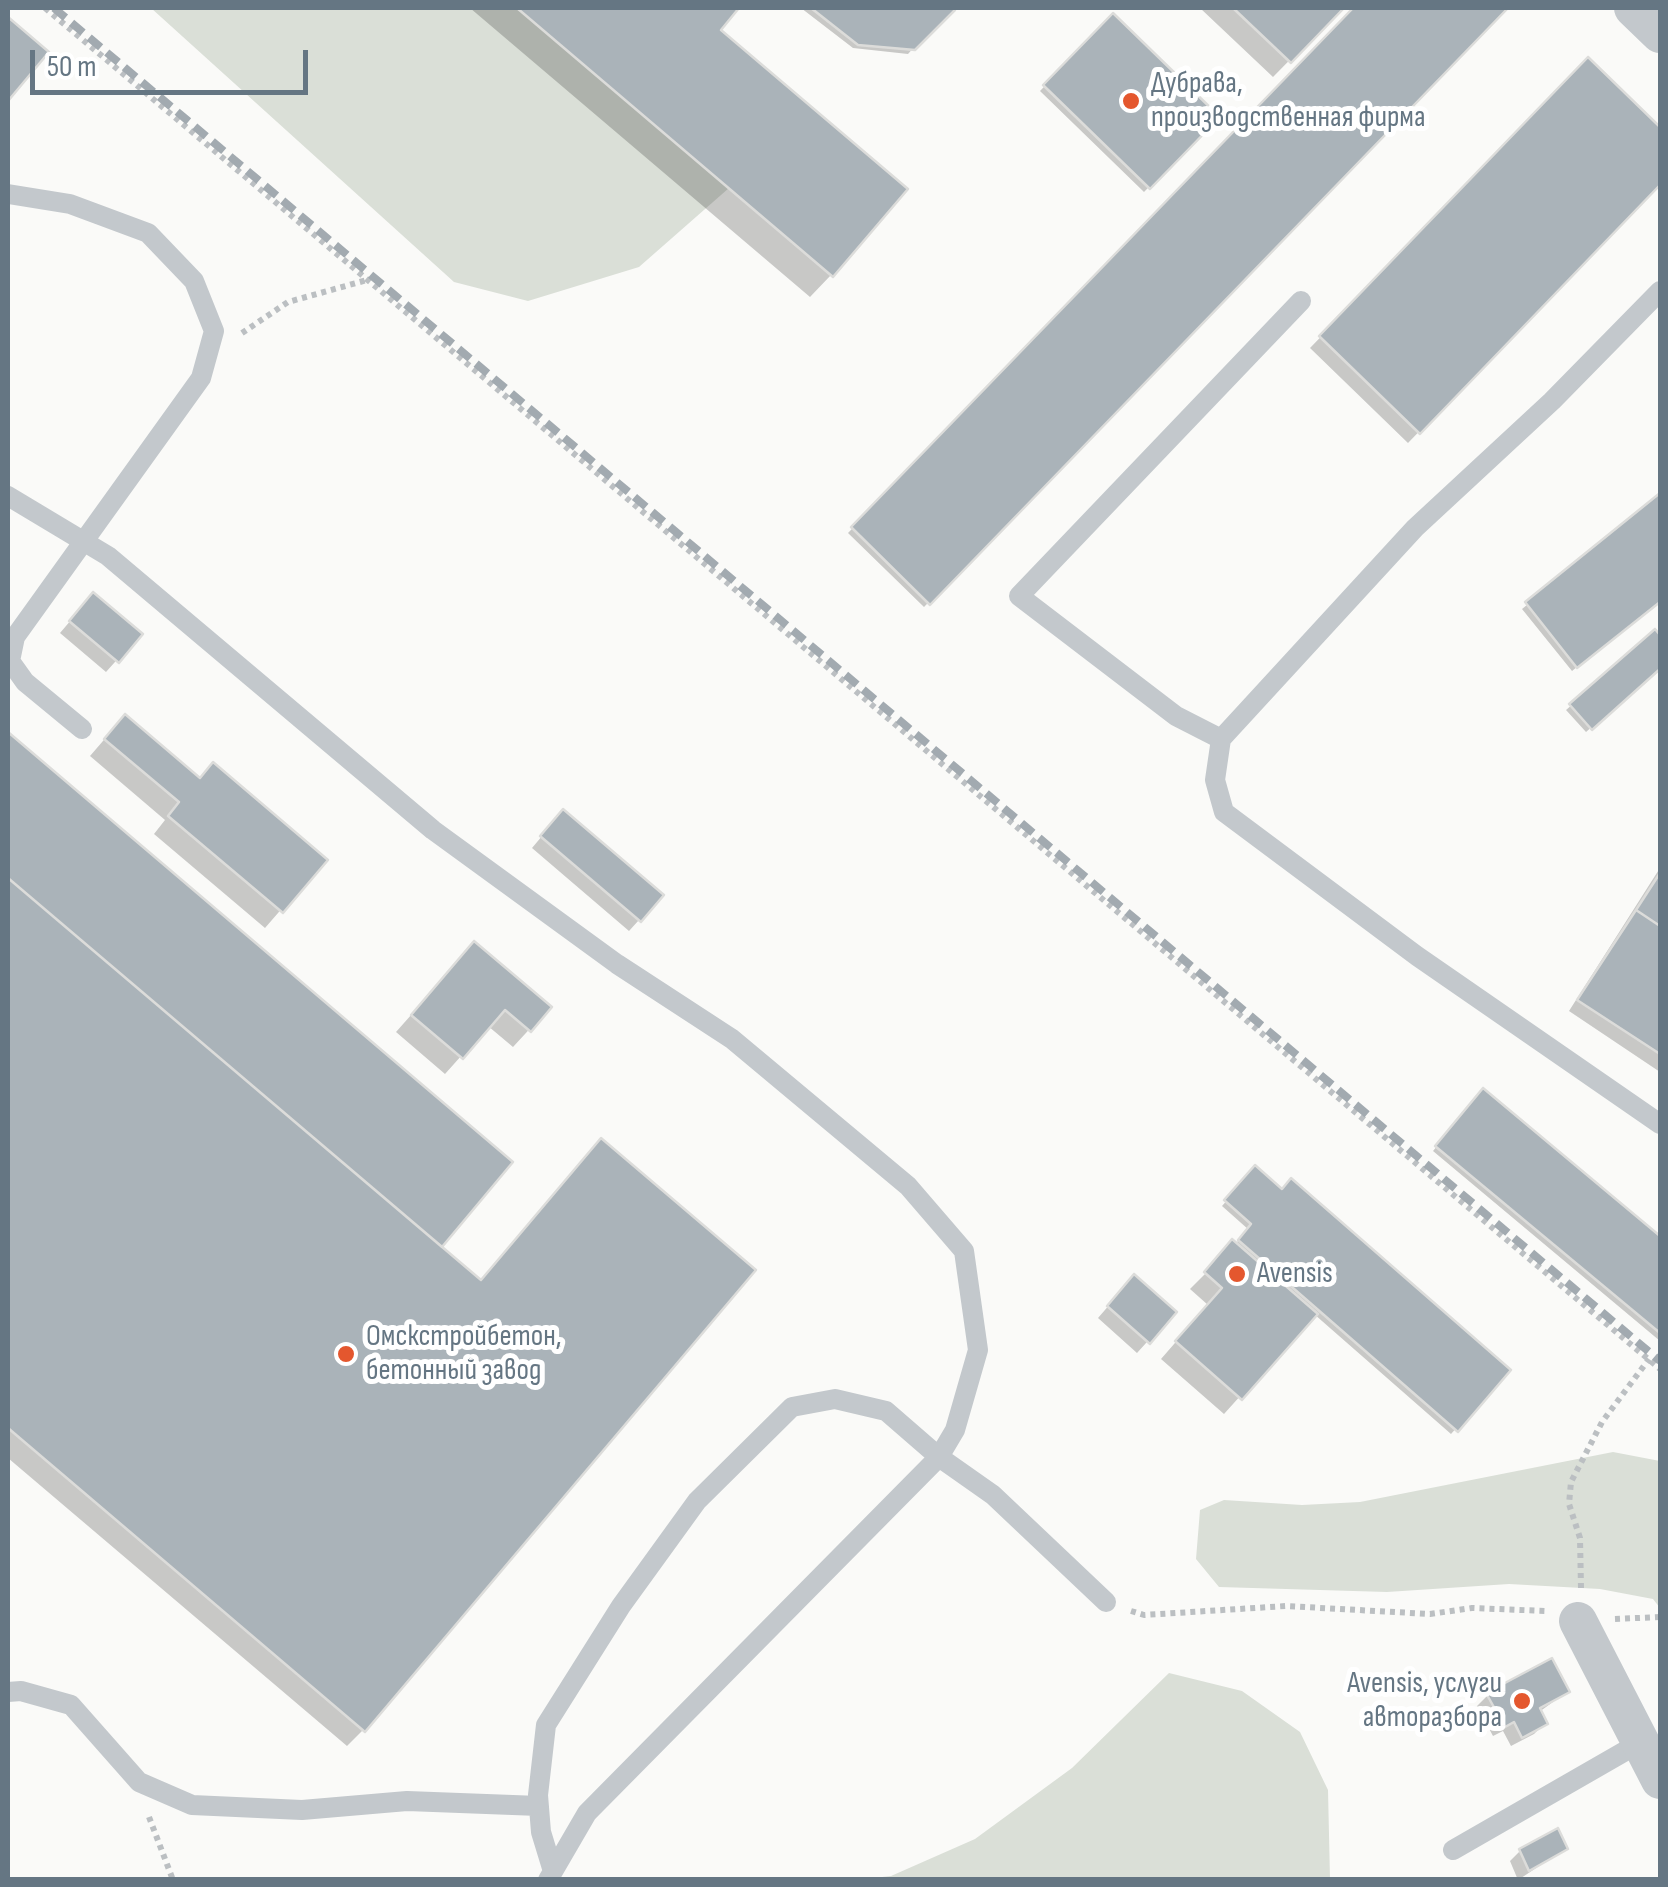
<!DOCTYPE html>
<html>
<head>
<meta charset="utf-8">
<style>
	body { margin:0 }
	#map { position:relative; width:1668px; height:1887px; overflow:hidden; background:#fafaf8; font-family:"Sofia Sans Condensed",sans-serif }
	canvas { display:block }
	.frame { position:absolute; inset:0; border:10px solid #657683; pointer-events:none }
	.scale { position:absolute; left:30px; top:50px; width:278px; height:45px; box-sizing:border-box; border:5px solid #657683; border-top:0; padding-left:12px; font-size:30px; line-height:35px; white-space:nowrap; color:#657683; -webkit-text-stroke:8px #fff; paint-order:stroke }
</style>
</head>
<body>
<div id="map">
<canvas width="1668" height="1887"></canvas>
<div class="frame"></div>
<div class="scale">50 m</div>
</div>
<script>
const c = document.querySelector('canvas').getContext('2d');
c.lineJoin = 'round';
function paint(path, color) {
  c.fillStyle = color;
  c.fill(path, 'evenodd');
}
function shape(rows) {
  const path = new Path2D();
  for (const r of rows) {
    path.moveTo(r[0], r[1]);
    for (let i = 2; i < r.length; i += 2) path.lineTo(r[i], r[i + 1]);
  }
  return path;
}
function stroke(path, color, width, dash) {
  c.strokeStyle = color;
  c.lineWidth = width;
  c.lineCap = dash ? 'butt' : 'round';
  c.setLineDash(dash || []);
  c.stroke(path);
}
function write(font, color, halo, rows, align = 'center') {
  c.font = font + ' "Sofia Sans Condensed",sans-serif';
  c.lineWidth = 10;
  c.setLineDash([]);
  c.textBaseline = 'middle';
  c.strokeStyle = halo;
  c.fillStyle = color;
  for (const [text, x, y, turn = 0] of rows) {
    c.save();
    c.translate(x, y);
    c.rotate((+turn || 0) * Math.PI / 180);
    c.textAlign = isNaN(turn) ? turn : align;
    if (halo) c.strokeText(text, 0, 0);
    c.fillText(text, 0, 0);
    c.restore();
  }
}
const green = shape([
	[151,8,517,8,729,188,639,267,528,301,454,282],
	[1613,1452,1660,1461,1660,1608,1653,1599,1600,1589,1509,1584,1387,1592,1219,1587,1196,1559,1200,1510,1224,1500,1302,1505,1360,1502],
	[1169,1673,1242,1691,1300,1732,1328,1790,1330,1879,864,1879,891,1876,975,1839,1072,1768]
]);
const shadow = shape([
	[470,8,736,8,717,30,831,275,810,297],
	[801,8,949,8,908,54,853,48],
	[1200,8,1341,8,1273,77],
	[1356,8,1505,8,924,607,848,533],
	[1113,16,1217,117,1144,192,1040,91],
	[1588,61,1660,131,1660,182,1408,443,1310,348],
	[1660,496,1660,600,1572,671,1522,609],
	[83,606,140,634,106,672,60,633],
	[1655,633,1660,639,1660,667,1586,732,1566,710],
	[109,734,199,780,324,860,265,928,154,834,165,820,90,756],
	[8,736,510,1162,438,1247,363,1730,347,1746,8,1458],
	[553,823,639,920,629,931,532,848],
	[1660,868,1660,1072,1569,1011],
	[474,944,549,1008,513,1047,488,1026,445,1074,396,1032],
	[1483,1091,1660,1239,1660,1341,1433,1151],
	[1255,1169,1507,1371,1451,1434,1314,1314,1224,1414,1161,1359,1208,1305,1190,1289,1249,1230,1222,1206],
	[1124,1288,1174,1312,1137,1353,1098,1318],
	[1567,1692,1539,1712,1545,1723,1534,1734,1511,1746,1503,1731,1493,1736,1477,1706,1488,1695],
	[1565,1849,1518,1880,1510,1861,1520,1851]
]);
const building = shape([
	[517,8,739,8,721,30,908,189,833,277,517,8],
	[811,8,952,8,955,10,915,50,858,45,811,8],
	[1233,8,1344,8,1291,63,1233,8],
	[1353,8,1508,8,930,605,851,527,1353,8],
	[1113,13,1220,117,1150,189,1043,85,1113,13],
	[8,17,49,52,8,101,8,17],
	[1588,57,1660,127,1660,185,1420,434,1319,336,1588,57],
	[1660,493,1660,602,1577,668,1525,602,1660,493],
	[93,592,143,634,119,663,69,621,93,592],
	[1655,629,1660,635,1660,669,1592,730,1569,704,1655,629],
	[125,714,200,778,213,762,328,860,283,913,168,816,179,802,104,739,125,714],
	[8,732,513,1162,442,1247,8,878,8,732],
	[563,809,664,895,641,922,540,836,563,809],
	[1660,873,1660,926,1636,910,1660,873],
	[8,878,481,1280,601,1138,756,1270,365,1732,8,1428,8,878],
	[1636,910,1660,926,1660,1054,1577,1000,1636,910],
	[474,941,552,1007,531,1032,505,1010,463,1059,411,1015,474,941],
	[1483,1088,1660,1236,1660,1333,1435,1146,1483,1088],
	[1255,1165,1282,1189,1291,1178,1511,1370,1458,1432,1238,1240,1251,1224,1224,1200,1255,1165],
	[1232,1239,1318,1314,1242,1400,1175,1341,1222,1288,1204,1272,1232,1239],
	[1134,1274,1177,1312,1150,1344,1107,1306,1134,1274],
	[1552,1658,1570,1692,1540,1708,1548,1724,1522,1738,1514,1722,1505,1727,1486,1693,1552,1658],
	[1558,1828,1568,1849,1529,1871,1519,1849,1558,1828]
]);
const path = shape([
	[45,8,1660,1369],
	[242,333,288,302,367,280],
	[1581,1588,1580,1538,1569,1504,1571,1482,1602,1422,1649,1359],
	[1131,1611,1144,1615,1286,1606,1430,1614,1472,1608,1546,1611],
	[1615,1619,1660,1617],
	[149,1817,173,1880]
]);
const service = shape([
	[8,194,70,204,148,233,194,281,214,331,201,378,15,637,10,661,25,682,82,729],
	[1301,301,1019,596,1176,716,1221,739,1215,780,1224,812,1417,956,1660,1124],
	[8,496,108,556,433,830,617,964,732,1039,908,1186,964,1251,978,1350,955,1430,939,1457,587,1813,548,1880],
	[1221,739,1415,528,1552,401,1660,291],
	[8,1692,21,1691,71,1705,139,1782,192,1805,302,1810,407,1801,539,1806],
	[1453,1850,1641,1742],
	[552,1868,541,1832,538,1795,546,1725,621,1606,697,1501,792,1407,835,1399,886,1411,939,1457,993,1495,1106,1602]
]);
const minor = shape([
	[1633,8,1660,34],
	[1578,1621,1660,1780]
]);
const rail = shape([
	[54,8,1660,1361]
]);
const markers = [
	[1131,101,10,"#e4572e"],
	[1237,1274,10,"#e4572e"],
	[346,1354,10,"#e4572e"],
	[1522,1701,10,"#e4572e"]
];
const poiNames = [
	["Дубрава,",1151,84],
	["производственная фирма",1151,118],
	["Avensis",1257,1274],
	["Омскстройбетон,",366,1337],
	["бетонный завод",366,1371],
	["Avensis, услуги",1502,1684,"right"],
	["авторазбора",1502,1718,"right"]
];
paint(green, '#dadfd7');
paint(shadow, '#0003');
paint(building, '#aab3b9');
stroke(building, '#dcdcda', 2.5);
stroke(path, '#bbbfc2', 6, [5, 5]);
stroke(service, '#c3c8cc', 20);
stroke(minor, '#c3c8cc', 38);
stroke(rail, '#a2aab0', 8, [15, 8]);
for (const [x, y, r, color] of markers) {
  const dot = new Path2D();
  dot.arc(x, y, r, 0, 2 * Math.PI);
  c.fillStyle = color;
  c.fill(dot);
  stroke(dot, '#fff', 4);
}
write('30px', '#657683', '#fff', poiNames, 'left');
</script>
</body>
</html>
